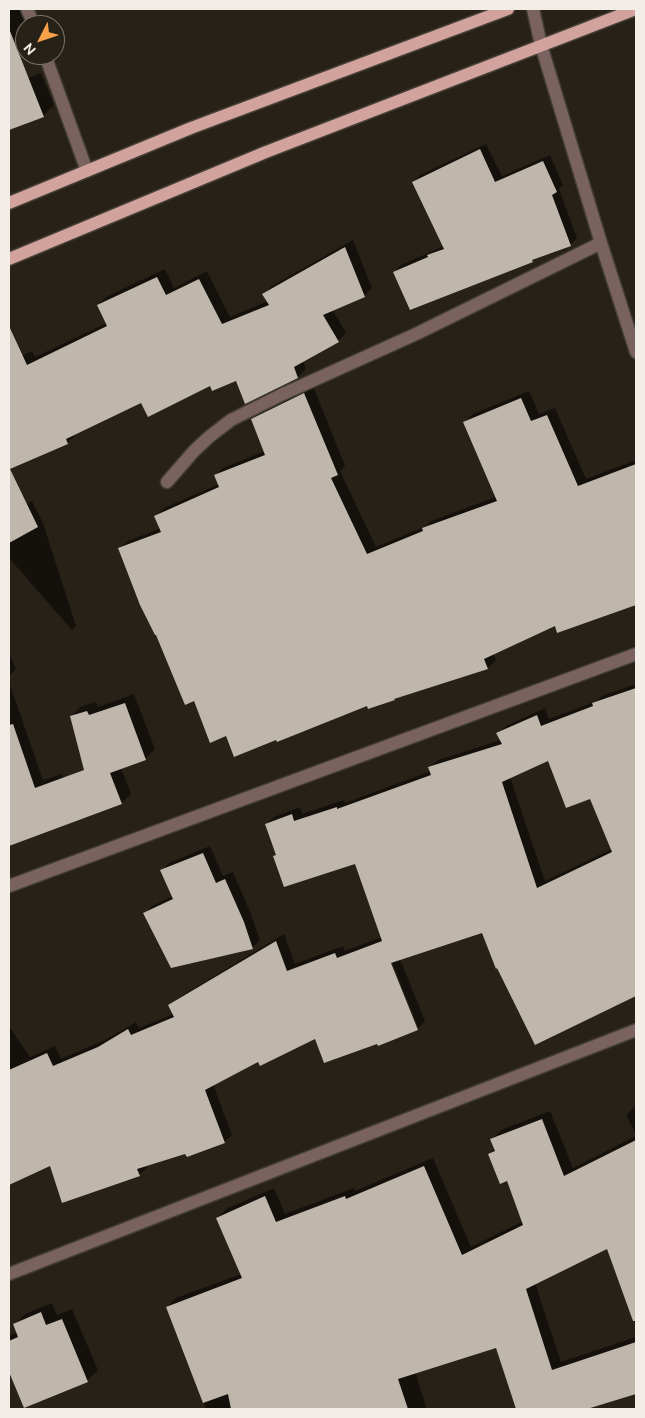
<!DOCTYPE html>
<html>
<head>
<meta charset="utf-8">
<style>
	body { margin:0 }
	#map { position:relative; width:645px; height:1418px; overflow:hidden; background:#272118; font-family:Ubuntu,sans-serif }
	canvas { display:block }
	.frame { position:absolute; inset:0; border:10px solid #f2eee7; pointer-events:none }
	.north { position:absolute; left:15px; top:15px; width:50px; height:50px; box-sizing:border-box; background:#272118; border:1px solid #78736b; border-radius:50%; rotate:229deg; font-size:14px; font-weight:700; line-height:20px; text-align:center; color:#f2eee7 }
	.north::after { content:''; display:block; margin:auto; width:18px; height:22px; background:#f8a14a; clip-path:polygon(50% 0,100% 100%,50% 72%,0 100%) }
</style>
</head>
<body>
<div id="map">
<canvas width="645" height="1418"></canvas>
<div class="frame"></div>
<div class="north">N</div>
</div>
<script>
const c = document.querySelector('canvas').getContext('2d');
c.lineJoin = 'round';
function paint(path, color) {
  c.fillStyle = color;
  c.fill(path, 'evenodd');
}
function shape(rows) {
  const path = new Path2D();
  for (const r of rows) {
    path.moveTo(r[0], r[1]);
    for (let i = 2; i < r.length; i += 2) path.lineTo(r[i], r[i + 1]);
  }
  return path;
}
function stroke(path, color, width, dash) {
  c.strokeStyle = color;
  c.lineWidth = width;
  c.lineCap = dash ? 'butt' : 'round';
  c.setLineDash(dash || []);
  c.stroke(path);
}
const shadow = shape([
	[9,9,21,9,26,25,25,25,25,33,17,40,9,43],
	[41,73,54,105,43,116,9,129,9,85],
	[486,144,502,176,550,155,563,185,559,189,577,238,570,245,536,258,532,261,395,272,401,265,444,246,413,182,420,175],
	[353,240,372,288,364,296,332,309,346,333,338,341,303,361,306,369,298,377,236,380,210,384,141,401,75,434,75,435,67,443,11,467,9,462,9,355,11,361,32,351,35,357,107,323,98,305,106,297,165,269,174,288,207,271,230,317,268,301,264,294,272,286],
	[313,386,345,466,340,471,376,547,426,526,431,521,496,497,465,422,473,414,529,391,539,414,555,408,586,479,636,460,636,604,558,631,555,624,493,653,496,660,488,668,368,705,226,735,194,700,120,548,128,541,161,528,156,516,164,508,219,484,215,476,223,468,265,451,252,420,260,412],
	[32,501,43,523,76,626,72,630,9,558,9,513],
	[9,652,16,669,9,676],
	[9,682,43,780,62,774,79,814,9,834],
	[636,684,636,991,624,996,483,932,400,959,425,1021,417,1029,378,1042,316,1038,258,1060,213,1084,232,1135,224,1142,186,1152,146,1165,147,1168,139,1175,51,1164,9,1184,9,1026,30,1057,55,1046,61,1059,107,1039,136,1022,139,1028,174,1014,170,1005,178,998,284,934,295,964,343,946,345,951,382,937,355,862,277,855,266,824,274,817,300,807,302,814,344,800,345,803,431,771,430,767,438,760,501,740,498,733,506,726,545,708,549,719,597,701,602,696],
	[549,760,591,797,612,849,545,881,510,777],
	[390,957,418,1027,415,1027,388,958],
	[134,694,155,749,145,759,121,768,131,794,121,803,71,717,80,707,96,702,98,707],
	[210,846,223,876,233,872,251,914,260,940,252,948,145,914,152,906,173,896,162,871,169,863],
	[635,1106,636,1106,636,1135,626,1115],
	[550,1111,573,1168,636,1136,636,1326,608,1247,535,1283,561,1362,636,1337,636,1392,583,1409,518,1409,497,1346,415,1372,427,1409,317,1409,315,1402,295,1409,206,1409,167,1307,176,1298,241,1274,217,1218,226,1209,274,1188,285,1214,354,1188,355,1191,433,1158,471,1247,523,1221,507,1180,490,1154,495,1148,492,1139,501,1130],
	[52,1303,57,1315,72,1309,98,1370,87,1380,24,1406,9,1369,9,1336,17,1332,14,1325,25,1314]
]);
const building = shape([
	[9,31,10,31,44,117,9,130],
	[480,149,495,182,543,161,557,192,552,195,571,246,532,260,533,262,410,310,393,272,428,257,427,255,444,249,412,182],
	[345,247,365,297,323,315,339,342,294,367,298,378,245,404,236,381,212,391,210,386,148,417,141,403,66,439,68,444,10,469,38,527,9,543,9,326,27,365,107,326,97,305,157,277,166,295,199,279,222,324,269,305,262,294],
	[304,393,338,475,331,478,367,554,423,531,422,528,497,501,463,422,521,398,531,421,547,415,578,486,636,464,636,605,557,633,555,626,484,659,488,669,394,699,395,700,368,709,367,706,277,742,276,740,234,757,226,736,210,743,194,701,185,705,156,635,155,635,140,605,118,548,161,532,154,516,219,487,214,475,265,455,251,419],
	[636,688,636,996,535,1045,497,968,496,969,482,933,391,963,418,1030,378,1046,377,1044,324,1063,315,1039,260,1066,258,1062,205,1090,225,1143,187,1157,185,1154,137,1169,140,1176,62,1203,50,1166,9,1185,9,1070,47,1053,53,1066,98,1047,128,1029,131,1035,174,1017,168,1005,276,941,287,971,335,953,337,958,382,941,355,864,284,887,273,856,276,855,265,824,292,814,294,821,337,807,337,809,431,775,428,767,502,744,496,733,537,715,541,726,593,706,592,703],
	[548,761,566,808,590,799,612,852,537,888,502,782],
	[125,703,146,760,110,773,122,804,9,846,9,725,13,724,35,788,84,770,70,716,87,711,89,715],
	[203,853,216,883,225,879,244,922,253,949,171,968,143,913,173,899,160,870],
	[542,1119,564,1176,636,1140,636,1321,633,1321,607,1249,526,1289,552,1370,636,1342,636,1394,587,1409,516,1409,496,1348,398,1379,408,1409,231,1409,228,1394,203,1403,166,1307,242,1278,216,1218,265,1196,276,1222,345,1196,346,1199,424,1166,462,1255,523,1225,507,1181,500,1184,488,1154,495,1151,490,1139],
	[41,1312,46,1325,62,1319,88,1382,24,1408,9,1372,9,1341,18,1337,13,1324]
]);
const minor = shape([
	[27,9,34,25],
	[533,9,541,45,601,243,636,352],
	[45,55,87,171],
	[167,482,194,451,209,437,231,420,283,394,416,334,601,243],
	[9,886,636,654],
	[9,1274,636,1030]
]);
const major = shape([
	[9,203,191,128,508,9],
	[9,259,266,152,636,9]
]);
paint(shadow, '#0007');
paint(building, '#bfb7ab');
stroke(minor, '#433e35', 15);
stroke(major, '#433e35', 15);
stroke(minor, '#79625f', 12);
stroke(major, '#d2a29c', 12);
</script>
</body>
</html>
